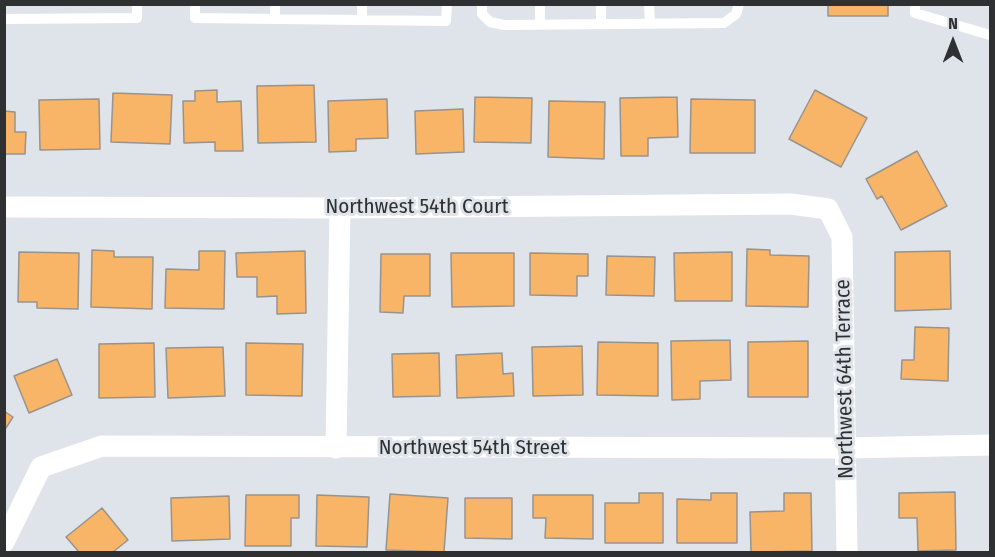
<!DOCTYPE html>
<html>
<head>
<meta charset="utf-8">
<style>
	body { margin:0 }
	#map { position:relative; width:995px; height:557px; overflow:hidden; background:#dfe4ea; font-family:"Fira Sans Condensed",sans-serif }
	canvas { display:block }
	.frame { position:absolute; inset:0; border:6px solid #2e3032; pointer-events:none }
	.north { position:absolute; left:923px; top:12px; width:60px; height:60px; -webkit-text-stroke:4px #dfe4ea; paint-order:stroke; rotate:0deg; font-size:16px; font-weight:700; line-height:24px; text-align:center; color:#2e3032 }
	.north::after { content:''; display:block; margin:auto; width:21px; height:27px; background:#2e3032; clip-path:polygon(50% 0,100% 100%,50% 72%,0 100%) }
</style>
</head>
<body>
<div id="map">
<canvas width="995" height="557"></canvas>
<div class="frame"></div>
<div class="north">N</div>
</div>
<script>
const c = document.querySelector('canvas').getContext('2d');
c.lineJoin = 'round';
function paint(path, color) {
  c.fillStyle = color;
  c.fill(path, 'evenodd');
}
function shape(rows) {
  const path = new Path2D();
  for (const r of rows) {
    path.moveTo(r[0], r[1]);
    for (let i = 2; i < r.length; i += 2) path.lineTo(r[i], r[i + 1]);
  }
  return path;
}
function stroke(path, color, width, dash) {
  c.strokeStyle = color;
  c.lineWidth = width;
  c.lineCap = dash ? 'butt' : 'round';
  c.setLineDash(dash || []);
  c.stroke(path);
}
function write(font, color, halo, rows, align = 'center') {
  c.font = font + ' "Fira Sans Condensed",sans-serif';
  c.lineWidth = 6;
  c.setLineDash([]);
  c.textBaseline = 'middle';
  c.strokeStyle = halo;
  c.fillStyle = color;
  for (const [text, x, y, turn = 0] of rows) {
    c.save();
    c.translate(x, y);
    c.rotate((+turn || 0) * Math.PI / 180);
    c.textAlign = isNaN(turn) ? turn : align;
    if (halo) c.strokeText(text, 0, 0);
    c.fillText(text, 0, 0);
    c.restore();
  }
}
const building = shape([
	[828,4,888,4,888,16,828,16,828,4],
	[314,85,316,142,258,143,257,86,314,85],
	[217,90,217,102,241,101,243,151,215,151,215,142,184,143,183,101,195,101,195,91,217,90],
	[815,90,867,118,841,167,789,139,815,90],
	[113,93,172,95,170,144,111,142,113,93],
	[475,97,532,98,531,143,474,142,475,97],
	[677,97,678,137,648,138,648,156,621,156,620,98,677,97],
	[99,99,100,149,40,150,39,100,99,99],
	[387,99,388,138,356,139,356,151,329,152,328,101,387,99],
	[691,99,755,100,755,153,690,153,691,99],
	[549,101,605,102,604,159,548,157,549,101],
	[463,109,464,152,416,154,415,111,463,109],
	[4,111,15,112,15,132,26,132,25,154,4,154,4,111],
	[917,151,947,206,901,230,882,196,877,199,866,179,917,151],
	[747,249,770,250,770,255,809,256,808,307,746,306,747,249],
	[92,250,114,251,114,257,153,257,152,309,91,307,92,250],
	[199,251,225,251,224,309,165,308,166,269,199,270,199,251],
	[305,251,306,313,277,314,277,296,257,297,257,277,237,277,236,253,305,251],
	[950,251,951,309,895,311,895,252,950,251],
	[19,252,79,253,78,309,37,308,37,302,18,302,19,252],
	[732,252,732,301,675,301,674,253,732,252],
	[451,253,514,253,514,306,452,307,451,253],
	[530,253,588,254,588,276,577,276,577,296,530,295,530,253],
	[381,254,430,254,430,296,404,296,403,313,380,312,381,254],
	[607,256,655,257,654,296,606,295,607,256],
	[915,327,949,328,948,381,901,379,902,360,914,360,915,327],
	[730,340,731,380,700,381,700,399,672,400,671,341,730,340],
	[808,341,808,397,748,397,748,342,808,341],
	[598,342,658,343,658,396,597,395,598,342],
	[154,343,155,397,99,398,99,344,154,343],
	[246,343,303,344,302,396,246,395,246,343],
	[582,346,583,395,533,396,532,347,582,346],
	[223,347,225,396,168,398,166,348,223,347],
	[439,353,440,396,393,397,392,354,439,353],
	[502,353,503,374,513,373,514,396,457,398,456,355,502,353],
	[57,359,72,395,29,413,14,376,57,359],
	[4,411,13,417,4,431,4,411],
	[955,492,956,550,918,551,917,518,899,518,899,493,955,492],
	[639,493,663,493,663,543,605,543,605,503,639,503,639,493],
	[711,493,737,493,737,543,677,543,677,499,711,500,711,493],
	[784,493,811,493,812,551,751,552,750,512,784,511,784,493],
	[390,494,448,498,444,552,386,550,390,494],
	[246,495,299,495,299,518,291,518,291,546,245,546,246,495],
	[317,495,369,497,367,547,316,546,317,495],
	[533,495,593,495,593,539,545,538,546,518,533,518,533,495],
	[229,496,230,539,172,541,171,498,229,496],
	[465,498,512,498,512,539,465,538,465,498],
	[102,508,128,540,113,552,79,552,66,537,102,508]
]);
const service = shape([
	[195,4,195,18,446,21,447,4],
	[362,4,362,20],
	[482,4,482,14,490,22,504,25,724,23,736,14,739,4],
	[540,4,540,24],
	[601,4,601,24],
	[649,4,650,23],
	[915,4,915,13,990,35],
	[4,19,137,18,137,4],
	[275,19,275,4]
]);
const minor = shape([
	[4,207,340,208,791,204,828,209,842,237,847,552],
	[336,448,340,208],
	[4,542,41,467,102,446,846,448,990,445]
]);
const streetNames = [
	["Northwest 54th Court",417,207],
	["Northwest 64th Terrace",845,379,-91],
	["Northwest 54th Street",473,448]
];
paint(building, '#f8b467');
stroke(building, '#99938e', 1.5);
stroke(service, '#fff', 10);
stroke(minor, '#fff', 21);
write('21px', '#2e3032', '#dfe4ea', streetNames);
</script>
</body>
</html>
